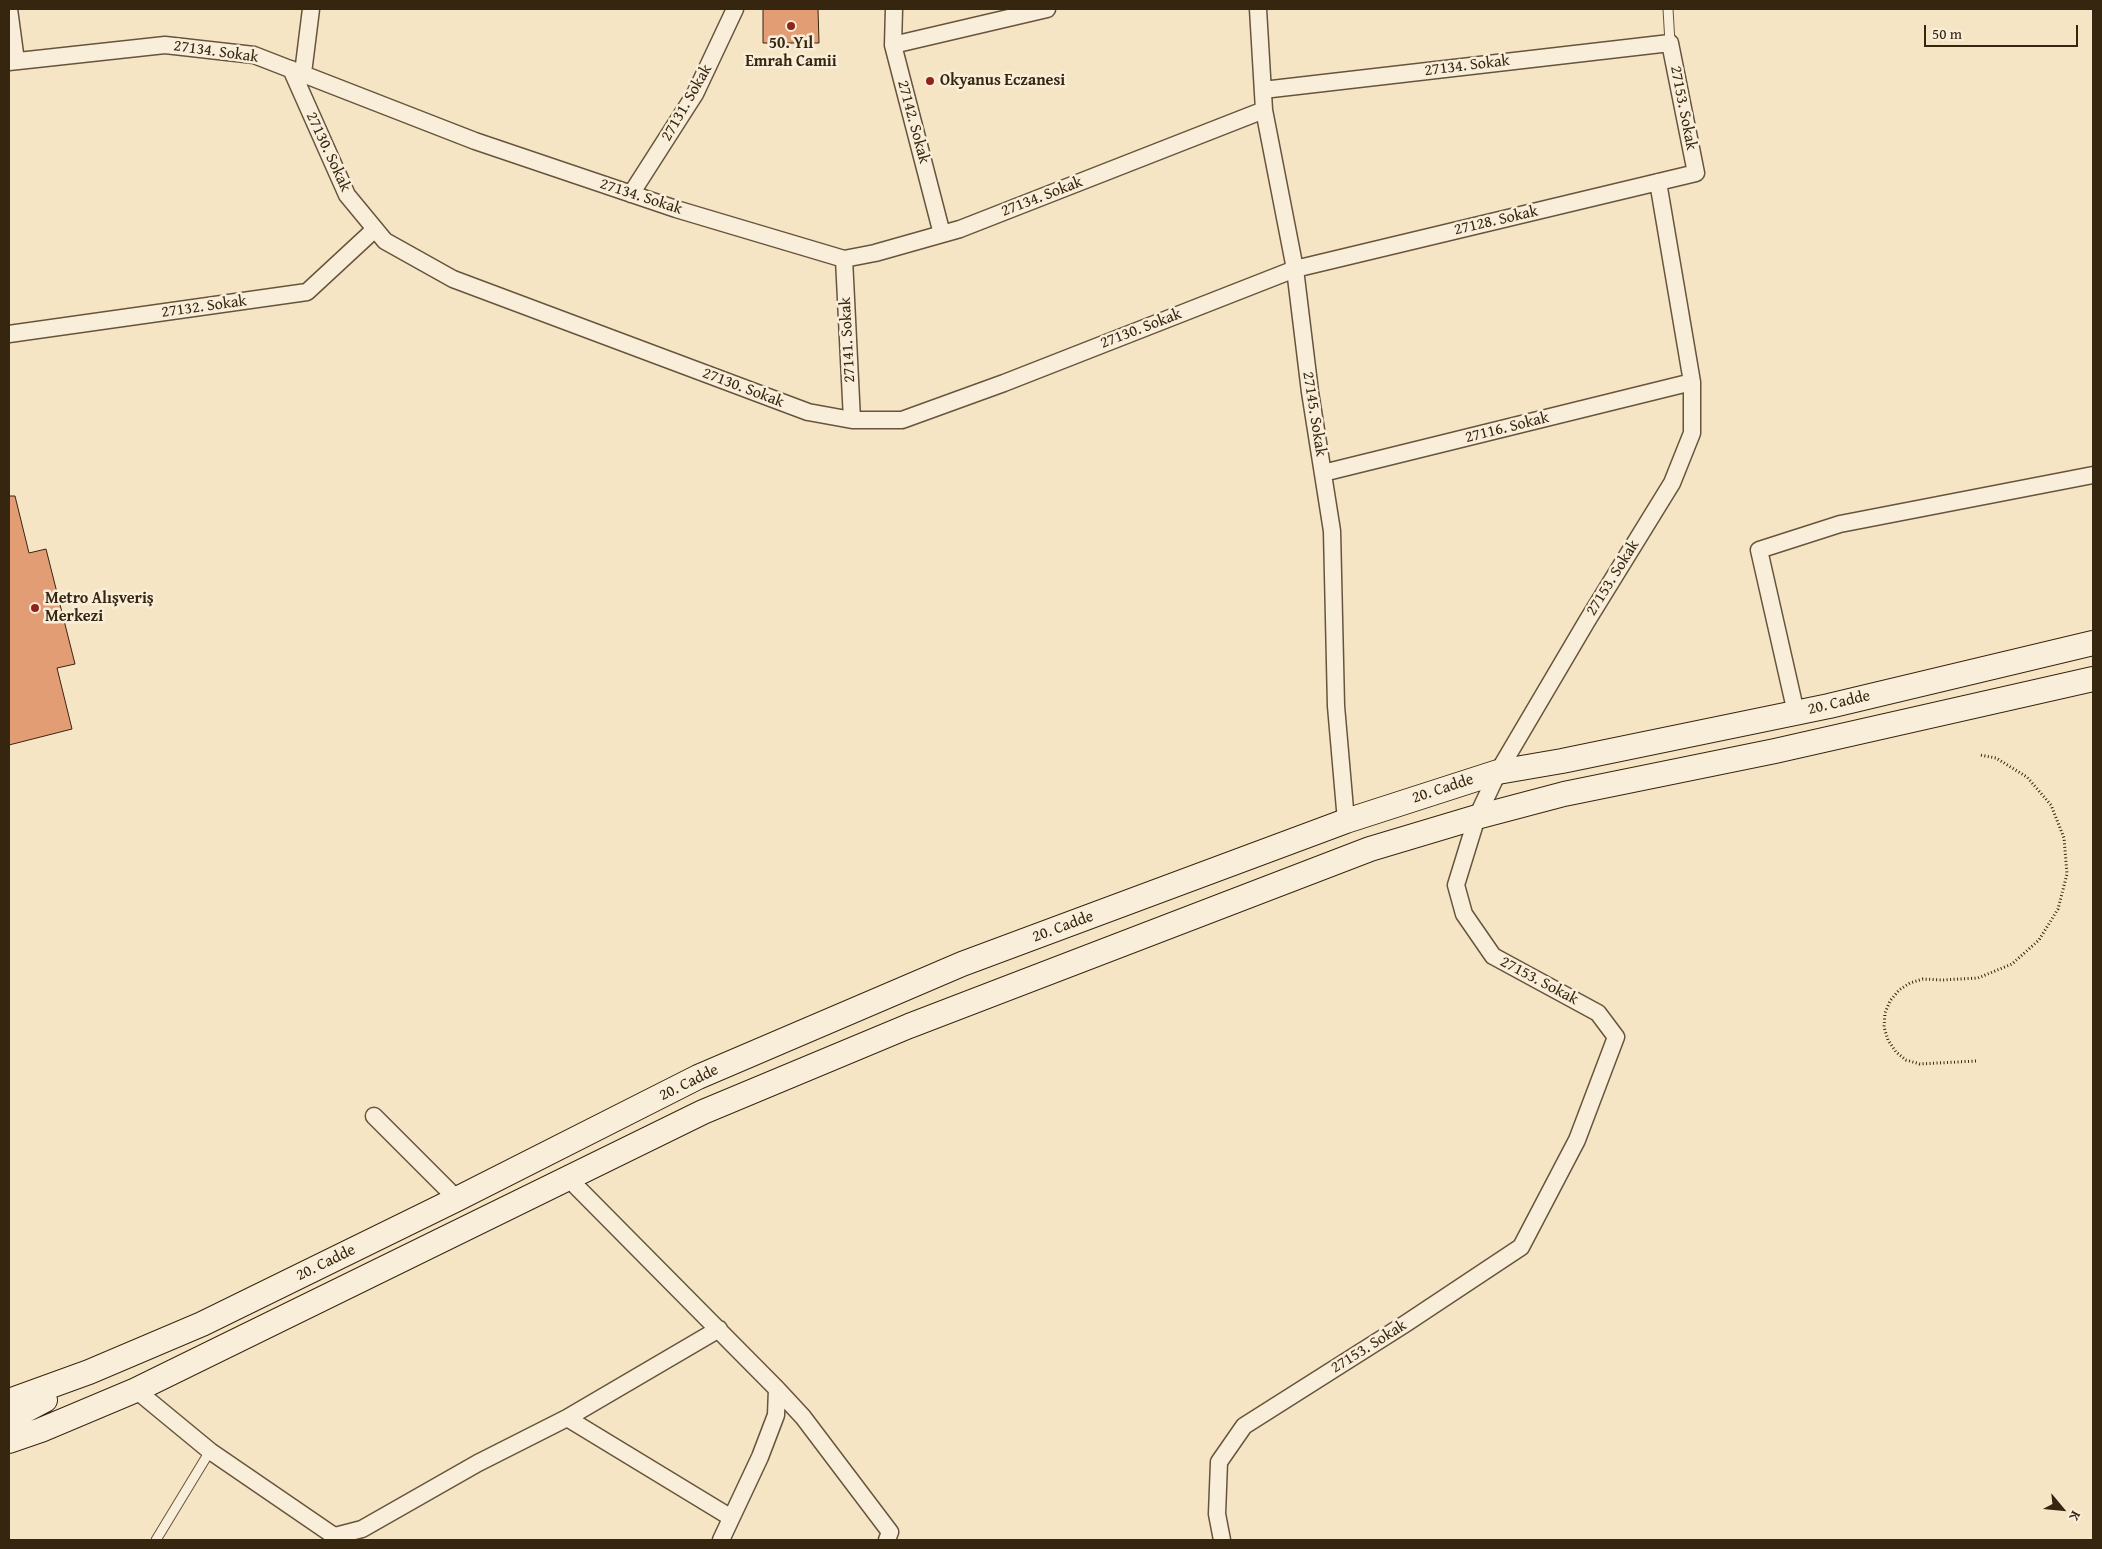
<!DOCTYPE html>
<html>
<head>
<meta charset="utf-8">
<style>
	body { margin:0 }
	#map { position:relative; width:2102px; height:1549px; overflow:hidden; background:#f6e5c5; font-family:"Gentium Book Plus",serif }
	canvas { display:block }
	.frame { position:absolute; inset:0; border:10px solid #36250f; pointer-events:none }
	.north { position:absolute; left:2037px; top:1484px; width:50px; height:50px; -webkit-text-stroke:4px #f9eed9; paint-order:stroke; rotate:118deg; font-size:14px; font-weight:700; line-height:20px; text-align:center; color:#36250f }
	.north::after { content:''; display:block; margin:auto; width:18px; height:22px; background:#36250f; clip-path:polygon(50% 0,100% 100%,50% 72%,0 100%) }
	.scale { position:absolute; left:1924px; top:25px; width:154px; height:22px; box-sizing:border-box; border:2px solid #36250f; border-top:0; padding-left:6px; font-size:15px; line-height:18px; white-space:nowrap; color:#36250f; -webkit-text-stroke:4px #f9eed9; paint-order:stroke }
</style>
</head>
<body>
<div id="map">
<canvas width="2102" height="1549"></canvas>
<div class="frame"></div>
<div class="north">K</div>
<div class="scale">50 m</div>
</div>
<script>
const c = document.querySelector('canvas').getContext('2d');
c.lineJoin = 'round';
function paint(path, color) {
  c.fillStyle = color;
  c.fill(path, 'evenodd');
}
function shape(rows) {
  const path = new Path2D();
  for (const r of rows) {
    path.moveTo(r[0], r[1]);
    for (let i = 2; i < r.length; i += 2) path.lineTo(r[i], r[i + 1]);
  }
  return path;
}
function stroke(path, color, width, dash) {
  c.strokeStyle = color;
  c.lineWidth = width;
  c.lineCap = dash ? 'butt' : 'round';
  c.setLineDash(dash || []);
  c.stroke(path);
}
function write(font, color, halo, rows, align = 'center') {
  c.font = font + ' "Gentium Book Plus",serif';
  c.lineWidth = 5;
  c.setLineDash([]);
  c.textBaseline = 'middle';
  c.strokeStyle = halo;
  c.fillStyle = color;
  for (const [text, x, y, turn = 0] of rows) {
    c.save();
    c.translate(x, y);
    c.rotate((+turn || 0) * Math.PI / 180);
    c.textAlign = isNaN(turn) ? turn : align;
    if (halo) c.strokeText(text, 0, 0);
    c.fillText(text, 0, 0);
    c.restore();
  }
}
const building = shape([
	[763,9,818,9,819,43,763,43,763,9],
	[9,496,15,496,29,553,46,549,75,664,57,668,72,729,9,745,9,496]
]);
const path = shape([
	[1976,1061,1920,1064,1906,1060,1896,1052,1888,1040,1884,1027,1885,1013,1890,1001,1899,990,1910,983,1923,979,1942,980,1978,978,2012,964,2039,940,2058,909,2067,874,2064,838,2051,805,2027,777,1996,758,1980,755]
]);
const lane = shape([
	[1668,9,1670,43],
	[156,1540,210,1451]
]);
const street = shape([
	[9,9,16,61],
	[894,9,893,45,942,234],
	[1258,9,1264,110,1295,269,1310,392,1332,531,1336,706,1346,821],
	[893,45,1047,9],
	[9,62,165,45,254,55,475,141,676,209,844,259,875,253,960,229,1264,110],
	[291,69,347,195,385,241,453,279,808,412,852,420,902,420,1004,383,1295,269,1696,173,1670,43,1263,90],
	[303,73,311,9],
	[631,194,695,94,735,9],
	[844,259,852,420],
	[9,334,307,292,375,229],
	[1323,473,1692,382],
	[1796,713,1759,550,1840,524,2093,475],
	[374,1116,457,1199],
	[569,1179,777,1389,776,1415,760,1457,721,1540],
	[777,1389,803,1417,890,1532,887,1540],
	[136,1390,210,1451,340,1540],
	[567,1418,730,1517],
	[335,1536,362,1529,478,1463,567,1418,719,1329],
	[1222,1540,1217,1514,1219,1462,1244,1426,1405,1324,1521,1247,1577,1140,1616,1037,1598,1013,1493,956,1464,914,1456,885,1477,817,1498,772,1587,621,1672,483,1692,433,1692,382,1658,182]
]);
const secondary = shape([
	[9,1401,89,1372,202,1324,457,1199,698,1077,962,964,1346,821,1498,772,1562,761,1829,706,2093,643],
	[9,1419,45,1400],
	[9,1441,41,1430,136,1390,703,1112,909,1026,1370,849,1477,817,1564,794,1775,751,2093,679]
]);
const markers = [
	[791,26,5,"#8f2418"],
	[930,81,5,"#8f2418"],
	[35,608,5,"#8f2418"]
];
const poiNames = [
	["50. Yıl",791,44,"center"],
	["Emrah Camii",791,62,"center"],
	["Okyanus Eczanesi",940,81],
	["Metro Alışveriş",45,599],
	["Merkezi",45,617]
];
const streetNames = [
	["27134. Sokak",216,52,8],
	["27134. Sokak",1467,66,-7],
	["27131. Sokak",687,103,-60],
	["27153. Sokak",1683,108,79],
	["27142. Sokak",913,122,75],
	["27130. Sokak",328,152,65],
	["27134. Sokak",641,197,18],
	["27134. Sokak",1042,197,-21],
	["27128. Sokak",1496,221,-13],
	["27132. Sokak",204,307,-8],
	["27130. Sokak",1141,329,-21],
	["27141. Sokak",848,340,-93],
	["27130. Sokak",743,388,21],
	["27145. Sokak",1314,414,81],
	["27116. Sokak",1507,428,-14],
	["27153. Sokak",1613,578,-58],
	["20. Cadde",1839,703,-13],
	["20. Cadde",1443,789,-18],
	["20. Cadde",1063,927,-20],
	["27153. Sokak",1539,981,28],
	["20. Cadde",689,1083,-26],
	["20. Cadde",326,1263,-26],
	["27153. Sokak",1369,1347,-32]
];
paint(building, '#e29d74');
stroke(building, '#36250f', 1);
stroke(lane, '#66553c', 11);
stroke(street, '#66553c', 19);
stroke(secondary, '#36250f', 26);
stroke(path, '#36250f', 3, [1, 2.5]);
stroke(lane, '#f9eed9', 9);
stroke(street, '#f9eed9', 16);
stroke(secondary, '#f9eed9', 24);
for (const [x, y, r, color] of markers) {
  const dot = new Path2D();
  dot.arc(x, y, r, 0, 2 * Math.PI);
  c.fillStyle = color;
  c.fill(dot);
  stroke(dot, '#f9eed9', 2);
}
write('bold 16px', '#36250f', '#f9eed9', poiNames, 'left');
write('16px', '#36250f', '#f9eed9', streetNames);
</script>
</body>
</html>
